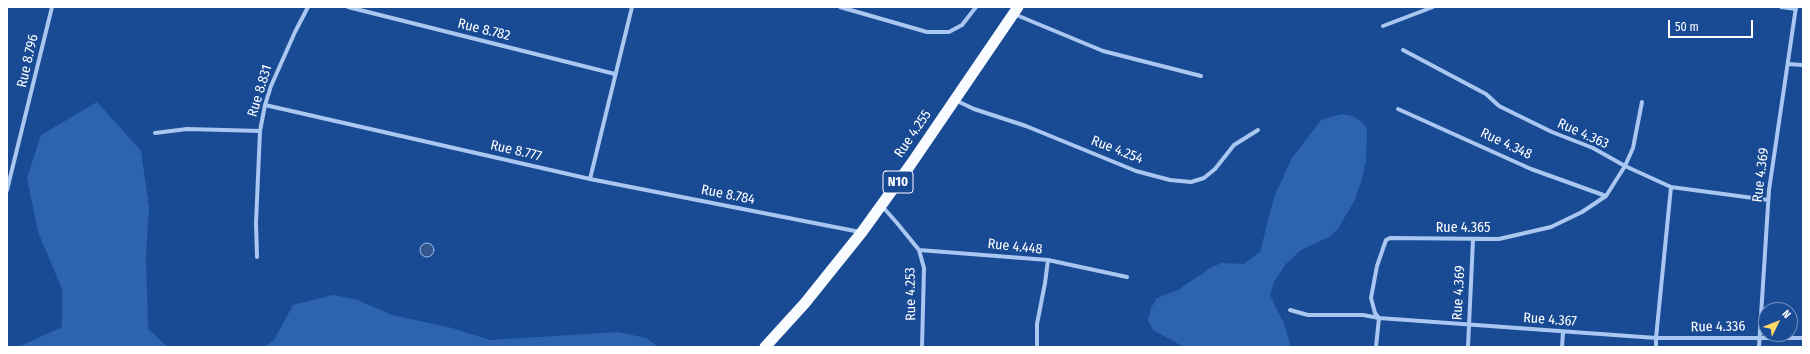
<!DOCTYPE html>
<html>
<head>
<meta charset="utf-8">
<style>
	body { margin:0 }
	#map { position:relative; width:1810px; height:354px; overflow:hidden; background:#194a94; font-family:"Fira Sans Condensed",sans-serif }
	canvas { display:block }
	.frame { position:absolute; inset:0; border:8px solid #fff; pointer-events:none }
	.north { position:absolute; left:1758px; top:302px; width:40px; height:40px; box-sizing:border-box; background:#194a94; border:1px solid #7592bf; border-radius:50%; rotate:47deg; font-size:11px; font-weight:700; line-height:16px; text-align:center; color:#fff }
	.north::after { content:''; display:block; margin:auto; width:14px; height:18px; background:#ffd868; clip-path:polygon(50% 0,100% 100%,50% 72%,0 100%) }
	.scale { position:absolute; left:1668px; top:20px; width:85px; height:18px; box-sizing:border-box; border:2px solid #fff; border-top:0; padding-left:5px; font-size:12px; line-height:14px; white-space:nowrap; color:#fff; -webkit-text-stroke:3px #194a94; paint-order:stroke }
</style>
</head>
<body>
<div id="map">
<canvas width="1810" height="354"></canvas>
<div class="frame"></div>
<div class="north">N</div>
<div class="scale">50 m</div>
</div>
<script>
const c = document.querySelector('canvas').getContext('2d');
c.lineJoin = 'round';
function paint(path, color) {
  c.fillStyle = color;
  c.fill(path, 'evenodd');
}
function shape(rows) {
  const path = new Path2D();
  for (const r of rows) {
    if (r.length === 3) {
      path.moveTo(r[0] + r[2], r[1]);
      path.arc(r[0], r[1], r[2], 0, 2 * Math.PI);
      continue;
    }
    path.moveTo(r[0], r[1]);
    for (let i = 2; i < r.length; i += 2) path.lineTo(r[i], r[i + 1]);
  }
  return path;
}
function stroke(path, color, width, dash) {
  c.strokeStyle = color;
  c.lineWidth = width;
  c.lineCap = dash ? 'butt' : 'round';
  c.setLineDash(dash || []);
  c.stroke(path);
}
function write(font, color, halo, rows, align = 'center') {
  c.font = font + ' "Fira Sans Condensed",sans-serif';
  c.lineWidth = 3.5;
  c.setLineDash([]);
  c.textBaseline = 'middle';
  c.strokeStyle = halo;
  c.fillStyle = color;
  for (const [text, x, y, turn = 0] of rows) {
    c.save();
    c.translate(x, y);
    c.rotate((+turn || 0) * Math.PI / 180);
    c.textAlign = isNaN(turn) ? turn : align;
    if (halo) c.strokeText(text, 0, 0);
    c.fillText(text, 0, 0);
    c.restore();
  }
}
const green = shape([
	[97,102,141,151,149,207,146,257,148,329,168,347,18,347,62,327,62,289,38,232,27,178,41,135],
	[1341,114,1352,116,1361,121,1367,129,1366,161,1361,182,1354,201,1338,229,1329,237,1301,250,1286,264,1274,282,1270,295,1284,324,1291,347,1182,346,1153,330,1148,320,1151,308,1157,298,1178,290,1212,267,1221,263,1244,264,1260,252,1274,197,1292,158,1321,120],
	[333,295,355,299,392,315,452,328,490,340,618,332,646,338,658,347,264,347,274,340,293,305]
]);
const water = shape([
	[427,250,7]
]);
const minor = shape([
	[348,7,615,74],
	[840,7,927,32,949,32,962,25,976,7],
	[1781,7,1796,9],
	[1014,14,1103,51,1201,76],
	[1383,26,1433,7],
	[1403,50,1486,94,1499,106,1552,132,1593,148,1625,166,1671,187,1768,200],
	[1788,64,1803,65],
	[955,100,974,109,1026,126,1136,171,1170,180,1191,182,1204,178,1215,169,1234,145,1258,130],
	[265,105,590,179,632,7],
	[1398,109,1531,169,1606,196],
	[155,133,187,129,260,131,265,105,271,86,295,32,308,7],
	[590,179,860,232],
	[7,190,52,7],
	[882,206,897,223,919,250,924,268,922,347],
	[919,250,1048,260,1045,283,1037,324,1037,347],
	[257,257,256,223,260,131],
	[1048,260,1127,277],
	[1290,310,1308,315,1363,315,1379,318,1656,338,1671,187],
	[1376,347,1379,318,1375,313,1371,298,1377,266,1386,240,1390,238,1499,239,1551,227,1582,212,1606,196,1625,166,1633,148,1642,102],
	[1468,347,1473,240],
	[1562,347,1563,332],
	[1656,347,1656,338,1803,338],
	[1759,347,1769,190,1796,7]
]);
const trunk = shape([
	[765,347,805,303,862,232,911,164,1018,7]
]);
const shields = [
	[898,182,30]
];
const shieldNames = [
	["N10",898,182]
];
const streetNames = [
	["Rue 8.782",484,30,14],
	["Rue 8.796",28,61,-77],
	["Rue 8.831",260,91,-73],
	["Rue 4.255",913,134,-56],
	["Rue 4.363",1583,134,24],
	["Rue 4.348",1506,144,25],
	["Rue 4.254",1117,150,21],
	["Rue 8.777",516,151,13],
	["Rue 4.369",1761,175,-83],
	["Rue 8.784",728,195,11],
	["Rue 4.365",1463,228],
	["Rue 4.448",1015,247,6],
	["Rue 4.369",1459,293,-87],
	["Rue 4.253",911,294,-91],
	["Rue 4.367",1550,320,4],
	["Rue 4.336",1718,327,-1]
];
paint(green, '#2c64b2');
paint(water, '#34588e');
stroke(water, '#9cc1f2', 1);
stroke(minor, '#a9c7f0', 4);
stroke(trunk, '#f8fbff', 11);
for (const [x, y, w] of shields) {
  const box = new Path2D();
  box.roundRect(x - w / 2, y - 11, w, 22, 3);
  c.fillStyle = '#194a94';
  c.fill(box);
  stroke(box, '#fff', 1);
}
write('bold 13px', '#fff', null, shieldNames);
write('14px', '#fff', '#194a94', streetNames);
</script>
</body>
</html>
